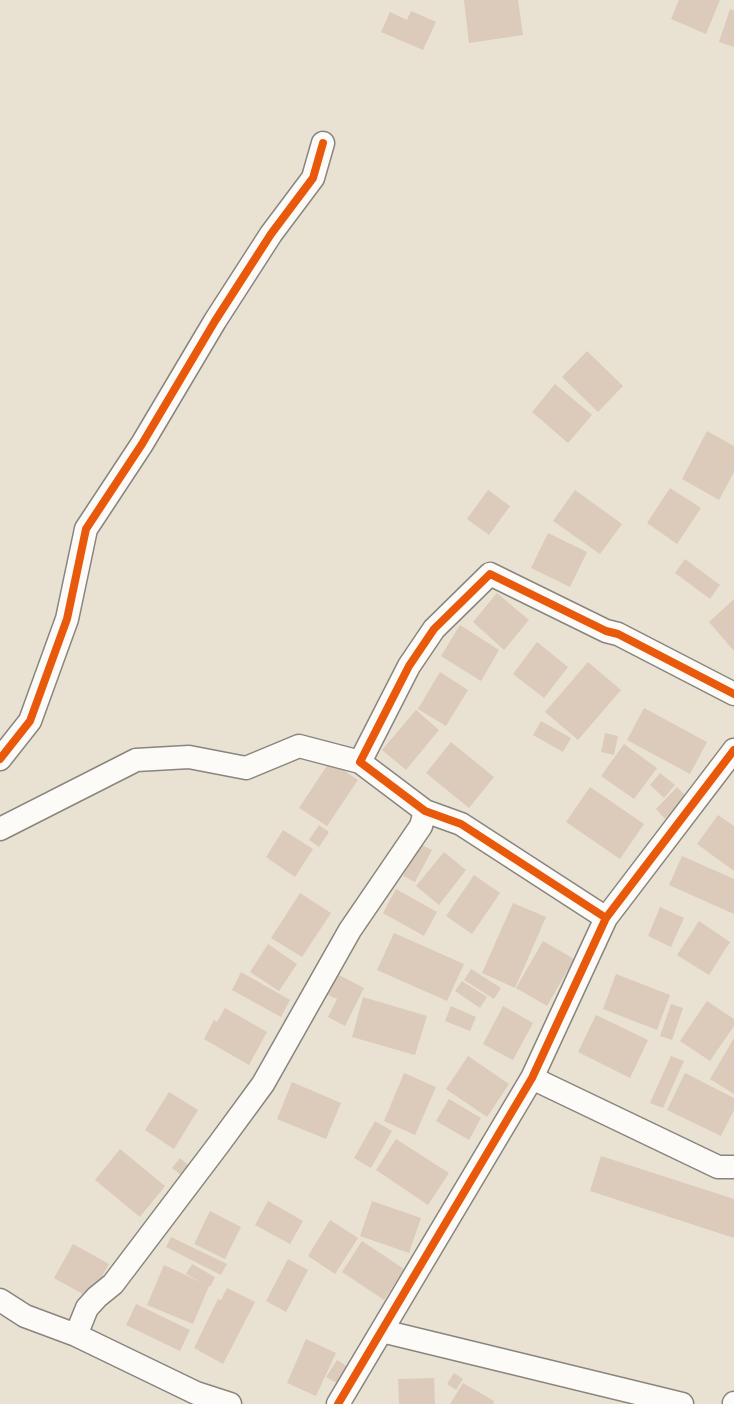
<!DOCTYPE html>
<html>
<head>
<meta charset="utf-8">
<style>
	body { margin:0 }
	canvas { display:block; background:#e9e2d3 }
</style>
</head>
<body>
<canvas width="734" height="1404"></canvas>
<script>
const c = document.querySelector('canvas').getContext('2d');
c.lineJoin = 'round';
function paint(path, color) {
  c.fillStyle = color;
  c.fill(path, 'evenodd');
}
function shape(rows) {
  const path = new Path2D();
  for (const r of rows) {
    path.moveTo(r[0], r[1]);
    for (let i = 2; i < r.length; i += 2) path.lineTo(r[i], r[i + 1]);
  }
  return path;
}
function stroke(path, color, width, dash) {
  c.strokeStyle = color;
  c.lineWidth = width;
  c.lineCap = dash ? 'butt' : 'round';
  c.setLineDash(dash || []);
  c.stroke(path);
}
const building = shape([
	[464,0,518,0,523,35,469,43],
	[679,0,720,0,706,34,671,19],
	[730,9,734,11,734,47,719,42],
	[411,11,436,22,423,50,381,32,390,12,407,20],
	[587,351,623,386,598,412,562,377],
	[555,384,592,415,568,443,532,412],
	[707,431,734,446,734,472,719,500,682,479],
	[670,488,701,508,677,544,647,523],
	[488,490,510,506,489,535,467,519],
	[575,490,622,524,600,554,553,521],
	[548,533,587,552,570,587,531,568],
	[685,559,720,585,710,599,675,573],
	[497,593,529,620,504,650,473,622],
	[734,599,734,651,709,622],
	[460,625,499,650,481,681,441,656],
	[537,642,568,667,544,698,513,674],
	[588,662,621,690,578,740,545,712],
	[440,672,468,690,446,726,418,709],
	[644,708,707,742,690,774,627,740],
	[416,710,439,730,406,770,382,750],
	[541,721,571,738,563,752,533,735],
	[605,733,618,736,614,755,601,752],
	[451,742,494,777,469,808,426,773],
	[624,744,657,768,634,799,601,776],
	[330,761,358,780,327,826,299,808],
	[660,773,675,785,664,798,650,785],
	[590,787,644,824,620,859,566,822],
	[677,787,687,797,665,819,656,809],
	[718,815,734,826,734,871,697,844],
	[319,825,329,832,319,847,309,840],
	[283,830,313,849,295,877,266,857],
	[420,844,432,850,415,882,403,876],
	[444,852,466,870,439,905,416,886],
	[682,856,734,879,734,914,669,885],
	[474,875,500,893,472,934,446,916],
	[396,889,437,912,424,936,383,913],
	[300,893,331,913,302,957,271,938],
	[513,903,546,917,515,988,482,973],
	[660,907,684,918,671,947,648,936],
	[699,921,730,942,709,975,677,955],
	[394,933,464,964,447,1001,377,970],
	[543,941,574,959,547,1006,516,988],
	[268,944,297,964,279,991,250,972],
	[471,969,501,988,494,999,464,980],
	[241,972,290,1000,281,1017,232,990],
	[616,974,670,995,657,1030,603,1009],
	[339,975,364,988,345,1026,328,1017,337,999,328,995],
	[462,981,487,997,480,1008,455,991],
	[363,997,427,1016,415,1055,352,1037],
	[707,1001,734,1019,734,1026,710,1061,680,1041],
	[671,1004,683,1008,672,1040,660,1036],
	[451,1006,476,1017,470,1031,445,1021],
	[503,1006,533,1023,513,1060,483,1044],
	[225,1008,267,1032,249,1065,204,1039,214,1020,217,1022],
	[596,1015,648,1040,630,1078,578,1052],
	[734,1038,734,1094,710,1079],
	[468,1056,509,1084,487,1117,446,1089],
	[671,1056,684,1061,663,1108,650,1103],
	[404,1073,436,1087,415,1135,384,1121],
	[685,1073,734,1098,734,1110,721,1136,667,1110],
	[292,1082,341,1103,326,1139,277,1119],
	[169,1092,198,1110,174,1149,145,1130],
	[449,1099,481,1118,469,1140,436,1121],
	[375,1121,392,1131,371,1168,354,1158],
	[396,1139,449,1173,428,1205,376,1170],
	[120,1149,165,1186,140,1217,95,1180],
	[601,1156,734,1199,734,1238,590,1191],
	[180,1158,188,1165,181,1175,172,1168],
	[268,1201,303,1221,290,1244,255,1225],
	[372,1201,421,1218,409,1253,360,1236],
	[210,1211,241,1227,225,1259,194,1244],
	[330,1220,358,1238,335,1274,308,1256],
	[171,1237,227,1264,221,1275,166,1247],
	[362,1241,404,1269,384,1300,342,1272],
	[73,1244,109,1264,90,1298,54,1278],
	[288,1259,308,1270,286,1312,266,1301],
	[192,1264,215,1277,211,1286,209,1286,193,1324,147,1305,164,1265,203,1283,186,1274],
	[227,1288,255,1302,223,1364,194,1348,218,1299,221,1300],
	[136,1304,190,1330,180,1351,126,1325],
	[306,1339,336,1353,316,1396,287,1383],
	[337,1360,348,1367,337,1383,326,1377],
	[454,1373,463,1379,456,1390,447,1384],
	[434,1378,435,1404,399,1404,398,1379],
	[463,1383,494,1401,493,1404,450,1404]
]);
const street = shape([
	[0,759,30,721,67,619,86,529,142,444,215,321,271,234,313,178,323,143],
	[0,829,136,760,189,757,246,768,299,746,360,762],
	[606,918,461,824,425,811,360,762,409,666,434,629,490,574,606,631,618,634,734,694],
	[532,1078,718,1167,734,1167],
	[0,1300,25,1316,76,1335,196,1393,230,1404],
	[382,1331,682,1404],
	[76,1335,87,1308,97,1297,113,1284,219,1144,263,1084,350,930,421,826,425,811],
	[338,1404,532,1078,606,918,734,750],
	[734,1404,734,1403]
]);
const cycleway = shape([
	[0,759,30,721,67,619,86,529,142,444,215,321,271,234,313,178,323,143],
	[606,918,461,824,425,811,360,762,409,666,434,629,490,574,606,631,618,634,734,694],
	[338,1404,532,1078,606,918,734,750]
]);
paint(building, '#dccaba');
stroke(street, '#89857e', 25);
stroke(street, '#fcfbf8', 22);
stroke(cycleway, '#e8590c', 8);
</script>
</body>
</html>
